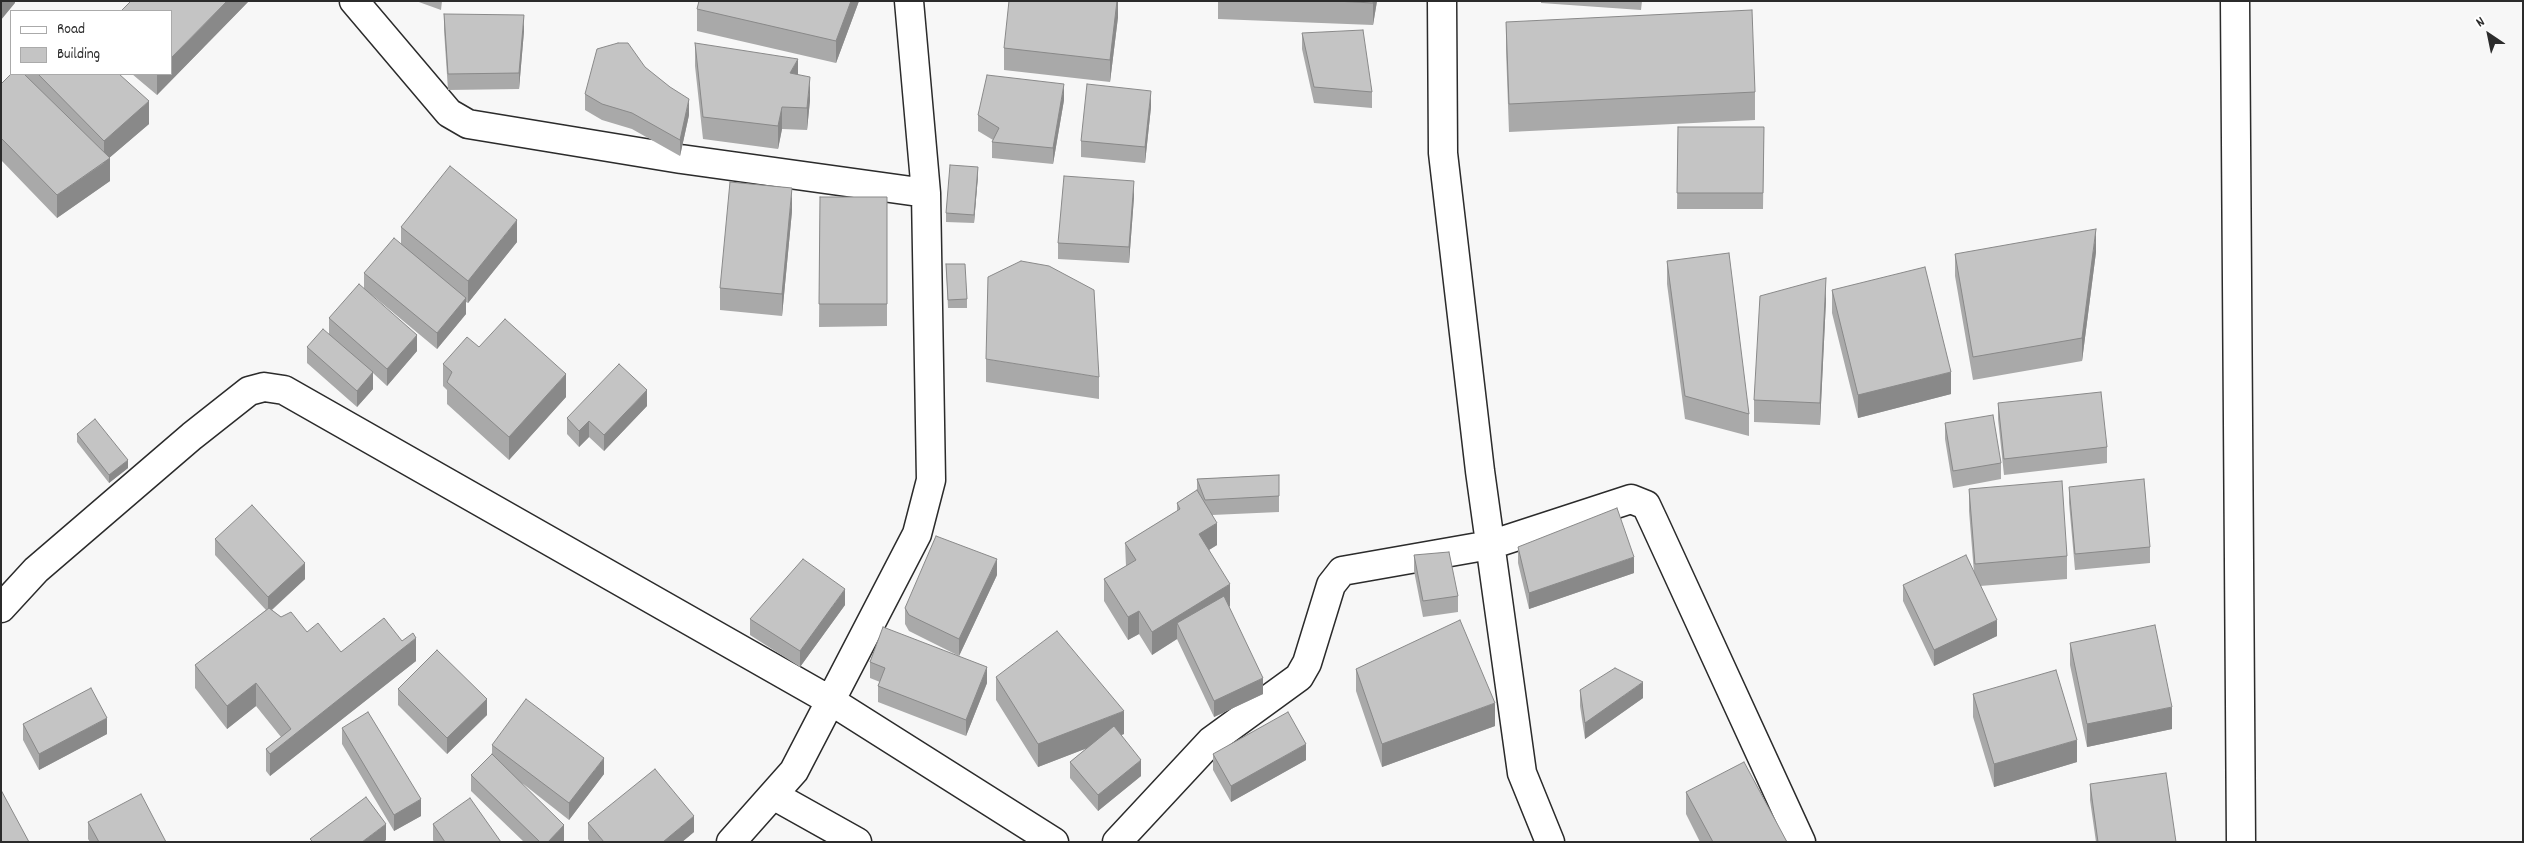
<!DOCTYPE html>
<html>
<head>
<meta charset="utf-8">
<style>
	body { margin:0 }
	#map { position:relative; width:2524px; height:843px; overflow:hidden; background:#f7f7f7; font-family:Dekko,sans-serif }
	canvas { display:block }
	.frame { position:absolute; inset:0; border:2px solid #2b2b2b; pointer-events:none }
	.legend { position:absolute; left:10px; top:10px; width:162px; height:65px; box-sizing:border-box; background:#fff; border:1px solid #aaa; margin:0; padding:6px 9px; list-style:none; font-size:15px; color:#2b2b2b }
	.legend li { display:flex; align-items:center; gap:10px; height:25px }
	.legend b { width:25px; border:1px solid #aaa }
	.north { position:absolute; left:2464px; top:10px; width:50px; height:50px; -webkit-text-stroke:4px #fff; paint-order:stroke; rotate:326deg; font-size:14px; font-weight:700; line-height:20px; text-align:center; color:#2b2b2b }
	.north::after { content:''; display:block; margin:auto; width:18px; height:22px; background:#2b2b2b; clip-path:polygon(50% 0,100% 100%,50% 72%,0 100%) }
</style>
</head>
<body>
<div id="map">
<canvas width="2524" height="843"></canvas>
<div class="frame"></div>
<ul class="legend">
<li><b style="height:6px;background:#fff"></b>Road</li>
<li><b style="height:14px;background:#c4c4c4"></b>Building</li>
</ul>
<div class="north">N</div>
</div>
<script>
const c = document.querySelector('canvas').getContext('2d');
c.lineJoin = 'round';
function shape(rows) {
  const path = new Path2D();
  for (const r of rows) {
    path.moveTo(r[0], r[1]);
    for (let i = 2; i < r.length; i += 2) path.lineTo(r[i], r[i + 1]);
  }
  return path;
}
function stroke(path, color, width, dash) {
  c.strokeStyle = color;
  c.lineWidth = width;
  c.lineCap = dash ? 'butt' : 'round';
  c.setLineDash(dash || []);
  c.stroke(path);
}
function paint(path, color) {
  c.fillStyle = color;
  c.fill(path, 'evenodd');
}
const minor = shape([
	[354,1,449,113,468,124,681,159,926,193],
	[1442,1,1443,153,1480,471,1522,773,1550,842],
	[2235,1,2241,842],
	[1,608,36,570,192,436,249,391,264,387,284,390,831,701,1054,842],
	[773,795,857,842],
	[731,842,794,771,917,534,931,480,926,193,909,1],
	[1117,842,1211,741,1299,677,1307,663,1331,585,1342,571,1490,545,1631,499,1646,505,1654,522,1801,842]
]);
const wall = shape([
	[249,1,157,95,132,74,171,74],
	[416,1,442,1,441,10],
	[859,1,836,63,697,31,697,9],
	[1118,1,1118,17,1110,82,1004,70,1004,48],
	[1218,1,1377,1,1373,25,1218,19],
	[1541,1,1642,1,1641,10,1541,3],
	[444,14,524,31,519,89,448,90,444,30],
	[1506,22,1755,92,1755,120,1509,132,1506,50],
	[1302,33,1372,92,1372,108,1314,103,1302,49],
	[695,43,798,75,810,100,807,130,782,129,778,149,703,139,695,66],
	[645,67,689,115,680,156,632,129,602,120,585,110,585,94],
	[11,74,119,74,149,124,109,158,110,181,57,218,1,160,1,84],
	[1064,100,1053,164,992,158,992,142,993,140,978,131,978,115],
	[1151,107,1145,163,1081,157,1081,141],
	[1678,127,1764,127,1763,209,1677,209],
	[978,176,974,223,946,222,946,213],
	[820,197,887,197,887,326,819,327],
	[1134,197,1129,263,1058,259,1058,243],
	[792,211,782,316,720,310,720,288],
	[401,227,517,242,468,303,466,302,466,314,437,349,372,295,417,351,387,386,373,373,373,389,357,407,307,363,307,347,329,334,329,318,364,288,364,273,401,244],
	[2096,252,2082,361,1973,380,1955,276,1955,254],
	[1667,261,1749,414,1749,436,1685,419,1667,284],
	[946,264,967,299,967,308,948,308],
	[1832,290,1951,394,1858,418,1832,313],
	[1826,300,1820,425,1754,422,1754,400],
	[479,347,566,397,509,460,447,404,447,390,443,386,443,364],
	[986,359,1099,377,1099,399,986,382],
	[1998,403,2107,447,2107,463,2004,475,1998,419],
	[647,406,604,451,589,437,579,447,567,434,567,418],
	[1945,423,2001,463,2001,479,1953,488,1945,439],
	[77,434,128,468,109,483,77,442],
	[1279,475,1279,512,1212,515,1217,545,1209,550,1230,606,1229,607,1263,694,1214,717,1177,639,1152,655,1139,634,1128,640,1104,601,1104,579,1126,566,1125,543,1177,511,1177,503,1197,490,1197,479],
	[2069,487,2150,547,2150,563,2075,570,2069,503],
	[1969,489,2067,556,2067,579,1980,586,1997,636,1934,666,1903,601,1903,585,1974,573,1969,511],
	[215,539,305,579,272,610,281,617,341,652,402,641,416,661,270,776,266,771,266,749,281,737,256,706,227,729,195,688,195,665,266,610,215,555],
	[1518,547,1634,573,1529,609,1518,563],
	[1414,555,1458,596,1458,612,1423,617,1414,571],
	[997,575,959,656,909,631,905,624,905,608],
	[845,605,800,667,750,635,750,619],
	[2070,643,2172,729,2087,747,2070,665],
	[870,662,987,683,966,736,878,702,878,686,880,682,870,678],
	[1356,669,1495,726,1382,767,1356,691],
	[996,677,1124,734,1121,735,1141,776,1098,811,1070,778,1070,762,1087,748,1038,767,996,700],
	[398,689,487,715,447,754,398,705],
	[1580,690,1643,698,1585,739,1580,706],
	[1973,694,2077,762,1994,787,1973,717],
	[23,724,107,734,39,770,23,740],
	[342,728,421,816,394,831,342,744],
	[492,745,604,774,569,820,522,783,564,841,563,842,524,842,471,791,471,775,492,754],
	[1213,754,1306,760,1231,802,1213,770],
	[2090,784,2176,842,2096,842,2090,800],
	[1686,792,1787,842,1700,842,1686,814],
	[88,822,166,842,90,842,88,839],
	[588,823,694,832,682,842,590,842,588,839],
	[433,824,501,842,434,842,433,840]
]);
const shadedWall = shape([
	[1,1,15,1,15,3,1,20],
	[227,1,249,1,157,95,157,74,171,74,171,58],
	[851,1,859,1,836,63,836,41],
	[1117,1,1118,1,1118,17,1110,82,1110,60],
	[1373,1,1377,1,1373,25],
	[524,15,524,31,519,89,519,73],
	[798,59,798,82,790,73],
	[810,77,810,100,807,130,807,108],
	[1064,84,1064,100,1053,164,1053,148],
	[1151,91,1151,107,1145,163,1145,147],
	[689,99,689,115,680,156,680,140],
	[149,101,149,124,108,159,110,158,110,181,57,218,57,195,104,163,104,141],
	[782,107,782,129,778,149,778,126],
	[978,167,978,176,974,223,974,215],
	[1134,181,1134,197,1129,263,1129,247],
	[792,188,792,211,782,316,782,294],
	[517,220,517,242,468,303,468,281],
	[2096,229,2096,252,2082,361,2082,338],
	[1826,278,1826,300,1820,425,1820,403],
	[466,298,466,314,437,349,437,333],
	[417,335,417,351,387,386,387,369],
	[373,372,373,389,357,407,357,391],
	[1951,372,1951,394,1858,418,1858,395],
	[566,374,566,397,509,460,509,437],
	[647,390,647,406,604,451,604,435],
	[589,421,589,437,579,447,579,431],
	[128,460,128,468,109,483,109,475],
	[1217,523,1217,545,1199,556,1199,534],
	[1634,557,1634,573,1529,609,1529,593],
	[997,559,997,575,959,656,959,639],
	[305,563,305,579,268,613,268,597],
	[1230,584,1230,606,1183,635,1177,623,1177,639,1152,655,1152,632],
	[845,589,845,605,800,667,800,651],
	[1139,611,1139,634,1128,640,1128,617],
	[1997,620,1997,636,1934,666,1934,650],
	[416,638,416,661,270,776,270,754],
	[987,667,987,683,966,736,966,720],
	[1263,678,1263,694,1214,717,1214,701],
	[1643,682,1643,698,1585,739,1585,723],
	[256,683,256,706,227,729,227,706],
	[487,699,487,715,447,754,447,738],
	[1495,703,1495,726,1382,767,1382,744],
	[2172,707,2172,729,2087,747,2087,724],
	[1124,711,1124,734,1038,767,1038,744],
	[107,718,107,734,39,770,39,754],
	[2077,740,2077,762,1994,787,1994,764],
	[1306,744,1306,760,1231,802,1231,786],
	[604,758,604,774,569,820,569,803],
	[1141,760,1141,776,1098,811,1098,795],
	[421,799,421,816,394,831,394,815],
	[694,816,694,832,682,842,663,842],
	[386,824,386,840,384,842,362,842],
	[564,825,564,841,563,842,548,842]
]);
const building = shape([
	[131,1,227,1,171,58,171,11,121,11,131,1],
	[699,1,851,1,836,41,697,9,699,1],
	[1009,1,1117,1,1110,60,1004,48,1009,1],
	[1335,1,1373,1,1373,3,1335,1],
	[1752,10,1755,92,1509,104,1506,22,1752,10],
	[444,14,524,15,519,73,448,74,444,14],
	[1363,30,1372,92,1314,87,1302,33,1363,30],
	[618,43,628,43,645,67,670,87,689,99,680,140,632,113,602,104,585,94,597,49,618,43],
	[695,43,798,59,790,73,810,77,807,108,782,107,778,126,703,117,695,43],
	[11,74,24,74,110,158,57,195,1,138,1,84,11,74],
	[38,74,119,74,149,101,104,141,38,74],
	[987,75,1064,84,1053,148,992,142,999,128,978,115,987,75],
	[1087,84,1151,91,1145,147,1081,141,1087,84],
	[1678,127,1764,127,1763,193,1677,193,1678,127],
	[950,165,978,167,974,215,946,213,950,165],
	[450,166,517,220,468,281,401,227,450,166],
	[1064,176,1134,181,1129,247,1058,243,1064,176],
	[730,182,792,188,782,294,720,288,730,182],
	[820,197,887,197,887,304,819,304,820,197],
	[2096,229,2082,338,1973,357,1955,254,2096,229],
	[394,238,466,298,437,333,364,273,394,238],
	[1729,253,1749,414,1685,396,1667,261,1729,253],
	[1021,261,1049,266,1094,290,1099,377,986,359,988,277,1021,261],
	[946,264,965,264,967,299,948,300,946,264],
	[1925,267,1951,372,1858,395,1832,290,1925,267],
	[1826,278,1820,403,1754,400,1760,296,1826,278],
	[359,284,417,335,387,369,329,318,359,284],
	[505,319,566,374,509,437,447,382,452,372,443,364,467,337,479,347,505,319],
	[323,329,373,372,357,391,307,347,323,329],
	[619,364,647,390,604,435,589,421,579,431,567,418,619,364],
	[2101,392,2107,447,2004,459,1998,403,2101,392],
	[1993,415,2001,463,1953,471,1945,423,1993,415],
	[95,419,128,460,109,475,77,434,95,419],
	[1279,475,1279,496,1205,500,1197,479,1279,475],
	[2144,479,2150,547,2075,554,2069,487,2144,479],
	[2062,481,2067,556,1975,564,1969,489,2062,481],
	[1197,490,1217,523,1199,534,1230,584,1152,632,1139,611,1128,617,1104,579,1136,560,1125,543,1180,509,1177,503,1197,490],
	[252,505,305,563,268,597,215,539,252,505],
	[1617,508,1634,557,1529,593,1518,547,1617,508],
	[936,536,997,559,959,639,909,615,905,608,936,536],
	[1449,552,1458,596,1423,601,1414,555,1449,552],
	[1966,555,1997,620,1934,650,1903,585,1966,555],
	[803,559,845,589,800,651,750,619,803,559],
	[1224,596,1263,678,1214,701,1177,623,1224,596],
	[269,608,281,617,291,612,307,632,318,623,341,652,384,618,402,641,413,633,416,638,270,754,266,749,291,729,256,683,227,706,195,665,269,608],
	[1460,620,1495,703,1382,744,1356,669,1460,620],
	[2155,625,2172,707,2087,724,2070,643,2155,625],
	[883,627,987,667,966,720,878,686,885,668,870,662,883,627],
	[1057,631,1124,711,1038,744,996,677,1057,631],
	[437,650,487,699,447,738,398,689,437,650],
	[1615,668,1643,682,1585,723,1580,690,1615,668],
	[2056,670,2077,740,1994,764,1973,694,2056,670],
	[91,688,107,718,39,754,23,724,91,688],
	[526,699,604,758,569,803,492,745,526,699],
	[368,712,421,799,394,815,342,728,368,712],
	[1288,712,1306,744,1231,786,1213,754,1288,712],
	[1114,726,1141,760,1098,795,1070,762,1114,726],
	[492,754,564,825,548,842,540,842,471,775,492,754],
	[1744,762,1787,842,1713,842,1686,792,1744,762],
	[655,769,694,816,663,842,604,842,588,823,655,769],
	[2166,773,2176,842,2098,842,2090,784,2166,773],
	[1,790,29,842,1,842,1,790],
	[141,794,166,842,99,842,88,822,141,794],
	[366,797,386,824,362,842,313,842,310,839,366,797],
	[470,798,501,842,445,842,433,824,470,798]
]);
stroke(minor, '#2b2b2b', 31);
stroke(minor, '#fff', 28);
paint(wall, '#a9a9a9');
paint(shadedWall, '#898989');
paint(building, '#c4c4c4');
stroke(building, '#898989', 1);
</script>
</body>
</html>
